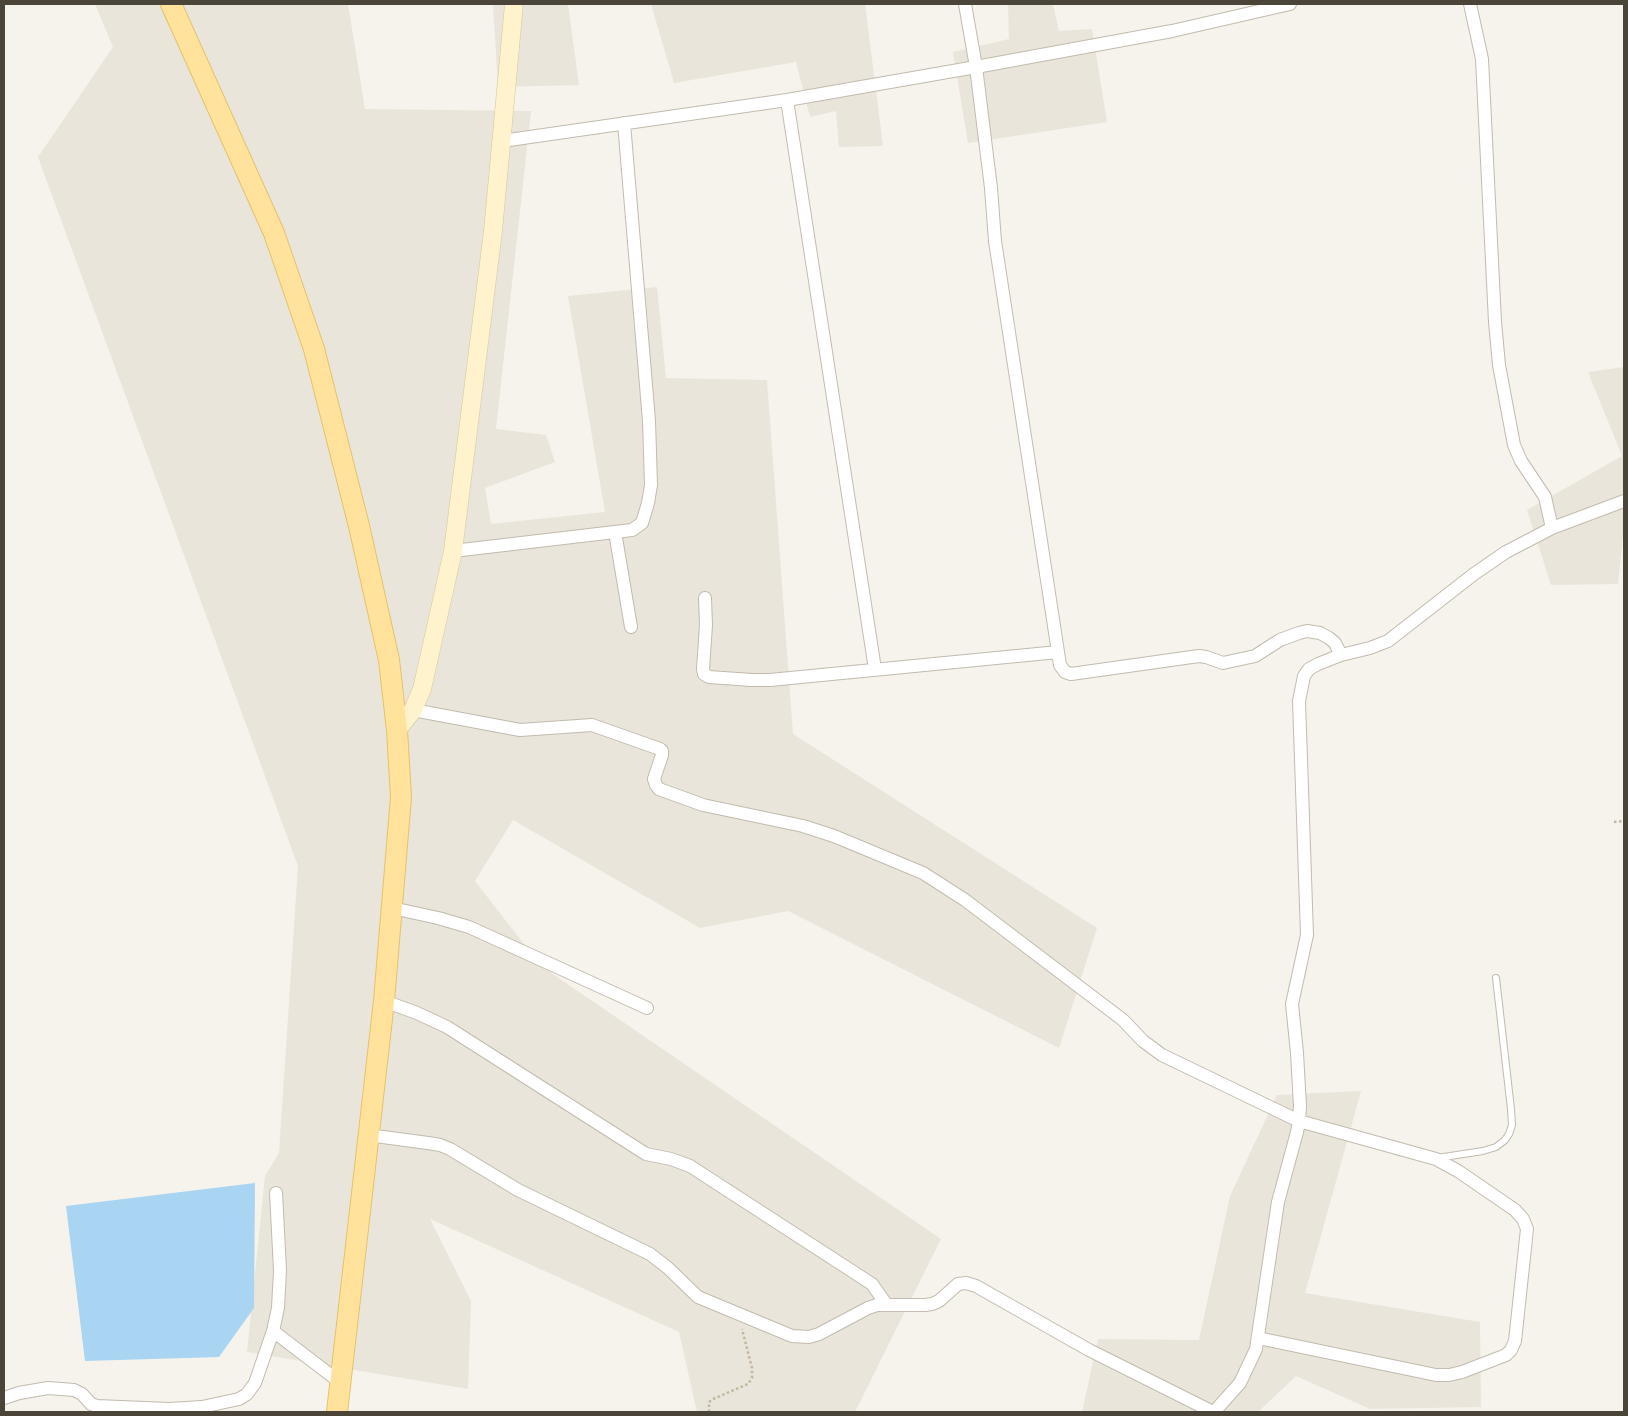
<!DOCTYPE html>
<html>
<head>
<meta charset="utf-8">
<style>
	body { margin:0 }
	#map { position:relative; width:1628px; height:1416px; overflow:hidden; background:#f6f3ec; font-family:Jost,sans-serif }
	canvas { display:block }
	.frame { position:absolute; inset:0; border:5px solid #4b4439; pointer-events:none }
</style>
</head>
<body>
<div id="map">
<canvas width="1628" height="1416"></canvas>
<div class="frame"></div>
</div>
<script>
const c = document.querySelector('canvas').getContext('2d');
c.lineJoin = 'round';
function paint(path, color) {
  c.fillStyle = color;
  c.fill(path, 'evenodd');
}
function shape(rows) {
  const path = new Path2D();
  for (const r of rows) {
    path.moveTo(r[0], r[1]);
    for (let i = 2; i < r.length; i += 2) path.lineTo(r[i], r[i + 1]);
  }
  return path;
}
function stroke(path, color, width, dash) {
  c.strokeStyle = color;
  c.lineWidth = width;
  c.lineCap = dash ? 'butt' : 'round';
  c.setLineDash(dash || []);
  c.stroke(path);
}
const residential = shape([
	[95,4,348,4,365,109,531,111,496,429,546,435,555,462,485,488,491,524,605,512,568,296,657,287,666,378,767,380,793,734,1097,928,1059,1048,788,911,700,928,513,820,475,881,541,966,941,1239,855,1412,697,1412,679,1332,430,1219,471,1301,468,1389,247,1352,265,1176,279,1153,298,866,38,157,113,47],
	[493,4,568,4,579,85,498,87],
	[651,4,865,4,883,146,839,147,836,111,810,117,796,62,674,83],
	[1008,4,1053,4,1059,31,1092,29,1107,122,968,143,953,52,1009,39],
	[1624,367,1624,528,1618,584,1551,585,1527,510,1622,456,1588,372],
	[1361,1091,1305,1293,1480,1322,1481,1407,1370,1409,1296,1376,1258,1412,1082,1412,1098,1339,1199,1340,1230,1196,1277,1095]
]);
const water = shape([
	[255,1183,254,1308,219,1357,85,1361,66,1206]
]);
const path = shape([
	[1614,822,1624,821],
	[709,1412,709,1402,713,1399,748,1384,752,1378,752,1368,742,1329]
]);
const lane = shape([
	[1437,1158,1483,1151,1496,1147,1505,1140,1509,1134,1512,1125,1511,1109,1496,978]
]);
const street = shape([
	[965,4,976,67,991,188,995,241,1060,665,1065,672,1071,674,1199,656,1206,657,1223,663,1255,656,1280,640,1299,633,1307,631,1320,633,1329,638,1335,643,1341,655],
	[1470,4,1482,59,1495,322,1499,365,1514,445,1521,461,1545,497,1552,528],
	[787,100,875,669],
	[502,141,787,100,976,67,1172,31,1290,4],
	[615,532,631,627],
	[453,551,632,530,642,523,648,503,651,485,649,421,624,123],
	[705,598,706,625,703,669,704,674,709,677,752,680,770,680,1058,652],
	[413,710,520,730,592,725,660,749,662,751,662,755,654,779,656,785,659,789,703,805,803,826,834,836,923,873,965,900,1123,1020,1143,1041,1162,1055,1299,1121,1436,1159,1458,1171,1515,1210,1523,1219,1527,1229,1515,1341,1511,1350,1506,1355,1462,1372,1449,1375,1436,1375,1258,1338],
	[392,908,438,918,469,927,647,1008],
	[384,1001,417,1013,447,1027,646,1154,671,1159,690,1166,872,1284,886,1304],
	[368,1135,428,1143,440,1145,450,1149,518,1190,650,1254,668,1268,698,1297,792,1336,809,1337,819,1334,868,1308,877,1305,925,1305,932,1304,939,1301,958,1284,966,1283,976,1286,1089,1350,1213,1412],
	[273,1331,341,1383],
	[4,1398,19,1393,48,1388,74,1390,82,1394,91,1404,97,1406,169,1409,202,1407,239,1399,247,1394,255,1383,273,1331,278,1308,280,1270,276,1193],
	[1214,1412,1240,1383,1256,1349,1278,1202,1297,1132,1299,1121,1300,1106,1297,1053,1292,1004,1307,935,1299,701,1304,676,1309,669,1318,664,1341,655,1370,648,1388,641,1474,574,1506,552,1552,528,1624,501]
]);
const secondary = shape([
	[397,730,413,710,422,689,453,551,493,231,514,4]
]);
const primary = shape([
	[171,4,274,233,314,349,359,526,389,660,397,730,401,797,384,1001,337,1412]
]);
paint(residential, '#eae5da');
paint(water, '#a9d4f2');
stroke(lane, '#c2bbae', 8);
stroke(street, '#c2bbae', 14);
stroke(secondary, '#d6c79b', 19);
stroke(primary, '#e6c16a', 22);
stroke(path, '#c4b79f', 2.5, [2.5, 2.5]);
stroke(lane, '#fff', 6);
stroke(street, '#fff', 12);
stroke(secondary, '#fff3cd', 18);
stroke(primary, '#ffe39c', 20);
</script>
</body>
</html>
